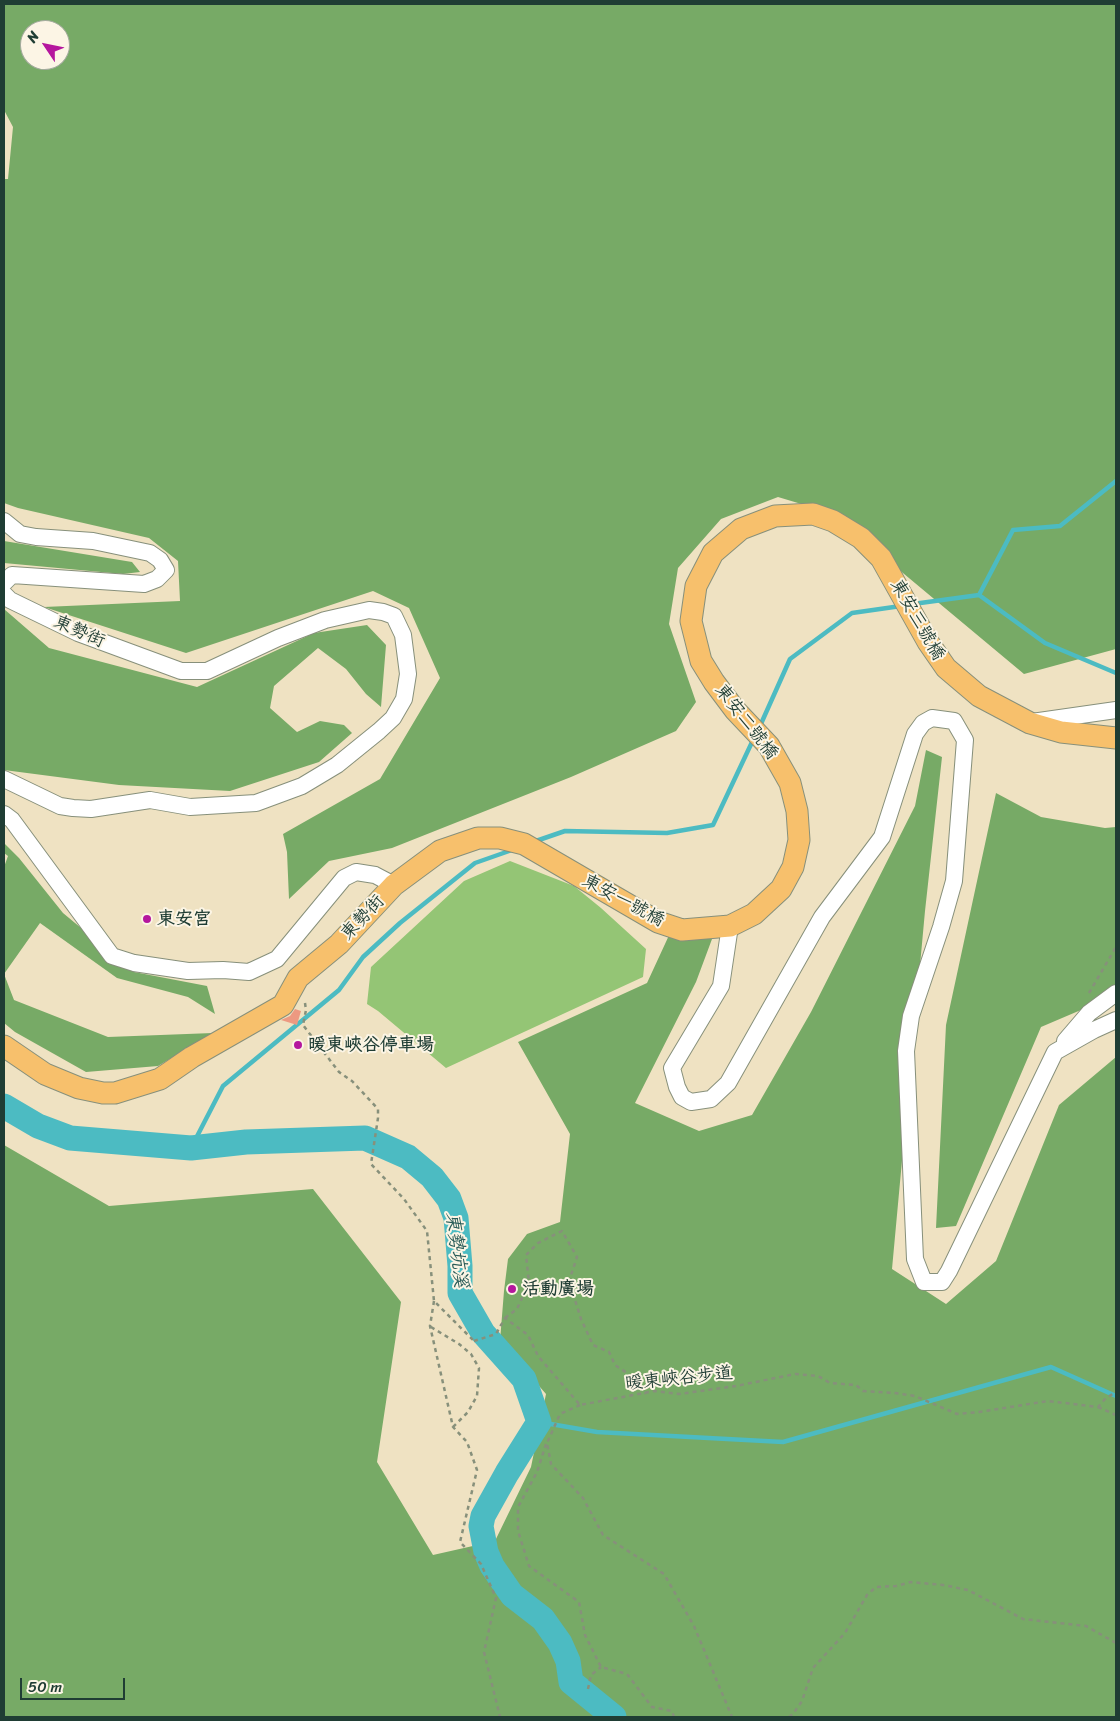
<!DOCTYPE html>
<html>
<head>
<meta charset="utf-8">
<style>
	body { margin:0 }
	#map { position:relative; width:1120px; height:1721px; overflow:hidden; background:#efe2c2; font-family:Sriracha,sans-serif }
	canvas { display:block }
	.frame { position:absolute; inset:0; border:5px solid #1f3d34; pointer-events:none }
	.north { position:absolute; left:20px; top:20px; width:50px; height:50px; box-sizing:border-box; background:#fcf5e5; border:1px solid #a4ab9e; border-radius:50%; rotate:304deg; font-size:14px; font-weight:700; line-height:20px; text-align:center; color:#1f3d34 }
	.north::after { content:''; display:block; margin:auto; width:18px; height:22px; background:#b5179e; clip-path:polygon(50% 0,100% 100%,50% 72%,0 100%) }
	.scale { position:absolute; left:20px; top:1678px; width:105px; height:22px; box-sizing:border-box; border:2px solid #1f3d34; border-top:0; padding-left:6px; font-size:15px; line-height:18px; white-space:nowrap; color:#1f3d34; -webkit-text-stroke:4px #fcf5e5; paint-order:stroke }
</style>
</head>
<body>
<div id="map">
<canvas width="1120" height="1721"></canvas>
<div class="frame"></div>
<div class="north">N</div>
<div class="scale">50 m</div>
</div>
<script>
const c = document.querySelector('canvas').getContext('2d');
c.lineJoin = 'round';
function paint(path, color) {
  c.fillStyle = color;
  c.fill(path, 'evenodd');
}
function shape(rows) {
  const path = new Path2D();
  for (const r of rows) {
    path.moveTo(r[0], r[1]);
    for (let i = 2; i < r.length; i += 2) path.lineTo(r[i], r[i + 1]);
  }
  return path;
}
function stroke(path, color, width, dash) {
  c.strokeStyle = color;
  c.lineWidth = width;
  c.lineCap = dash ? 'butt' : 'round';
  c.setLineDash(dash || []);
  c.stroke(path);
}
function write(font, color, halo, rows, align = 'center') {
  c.font = font + ' Sriracha,"LXGW WenKai TC",sans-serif';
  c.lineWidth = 4;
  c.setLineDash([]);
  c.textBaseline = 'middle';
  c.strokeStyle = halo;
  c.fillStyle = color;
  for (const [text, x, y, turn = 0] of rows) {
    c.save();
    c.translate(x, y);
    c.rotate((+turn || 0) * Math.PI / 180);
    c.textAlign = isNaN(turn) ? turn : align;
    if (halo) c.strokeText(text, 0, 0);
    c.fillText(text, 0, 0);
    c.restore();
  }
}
const green = shape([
	[510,861,574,886,601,908,646,949,643,977,446,1068,378,1011,367,1004,371,967,464,881]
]);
const forest = shape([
	[4,4,1116,4,1116,649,1024,674,861,538,818,509,778,497,721,519,678,568,669,624,696,702,676,731,571,777,392,848,329,861,289,899,287,852,283,834,380,779,440,678,409,608,373,591,186,653,44,607,180,601,178,561,149,538,18,508,4,503,4,179,8,179,13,127,4,110],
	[30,30,60,30,60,60,30,60],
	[4,541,132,562,140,572,123,574,4,563],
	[4,609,49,648,197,687,314,633,367,625,386,645,381,707,366,694,346,669,318,648,274,686,270,708,297,732,320,721,344,725,352,733,319,762,230,791,119,785,4,770],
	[926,750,942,757,925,911,892,1269,946,1304,996,1261,1059,1105,1116,1057,1116,1717,4,1717,4,1145,109,1206,313,1189,401,1302,377,1462,433,1555,495,1541,531,1467,546,1394,500,1341,504,1291,508,1259,527,1234,560,1222,570,1134,518,1042,647,983,677,918,715,931,696,982,635,1103,699,1131,752,1115,811,1012,915,806],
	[996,793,1041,817,1105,828,1116,827,1116,995,1041,1027,956,1226,936,1228,946,1025],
	[4,843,19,858,63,913,134,972,207,986,215,1014,188,997,117,978,40,923,4,974,4,867,8,856,4,853],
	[4,974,14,1000,108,1037,213,1033,158,1066,86,1072,15,1032,4,1023]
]);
const stream = shape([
	[979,595,1045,643,1116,673],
	[913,604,979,595,1013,530,1060,526,1116,481],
	[760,726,790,659,852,613,901,606],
	[533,842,565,831,667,833,713,825,753,740],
	[191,1148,223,1086,339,990,363,957,400,923,475,863,512,850],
	[539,1422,597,1432,783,1442,1051,1367,1116,1396]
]);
const river = shape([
	[4,1106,38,1126,70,1138,191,1148,246,1142,365,1138,408,1157,432,1177,449,1199,456,1218,460,1266,460,1293,483,1333,524,1379,539,1422,507,1473,483,1516,481,1526,486,1552,492,1566,512,1595,543,1619,560,1643,568,1661,571,1682,614,1717]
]);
const building = shape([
	[295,1009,301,1011,297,1025,281,1020,290,1016]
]);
const path = shape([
	[1089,993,1116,947],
	[305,1003,306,1010,303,1025,339,1072,352,1081,378,1109,378,1118,371,1164,404,1199,427,1231,434,1301,474,1341],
	[434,1301,430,1326,453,1427,467,1442,477,1470,460,1542,481,1564,496,1598,484,1652,500,1717],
	[505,1318,517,1309,529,1283,526,1255,538,1243,562,1231,577,1257,569,1281,581,1319,593,1345,609,1352,615,1365,627,1373,639,1384,646,1394],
	[431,1327,459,1344,471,1354,479,1368,477,1396,468,1412,453,1427],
	[474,1341,496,1334,505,1318,528,1335,538,1356,580,1405,654,1391,679,1394,736,1386,795,1374,818,1376,830,1383,856,1385,863,1391,895,1393,915,1396,957,1414,979,1412,1048,1401,1098,1407,1106,1398,1116,1392],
	[580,1405,560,1414,547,1443,551,1464,583,1498,603,1535,664,1574,694,1626,732,1717],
	[1098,1407,1116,1415],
	[546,1444,537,1472,518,1507,518,1531,529,1566,579,1602,585,1635,601,1667,627,1674,652,1707,672,1711,674,1717],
	[588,1689,591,1675,601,1667],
	[789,1717,793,1714,802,1701,813,1668,845,1633,867,1595,876,1587,896,1586,911,1582,943,1585,968,1590,1023,1619,1086,1626,1116,1643]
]);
const minor = shape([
	[4,521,20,534,36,537,93,541,150,553,160,560,166,570,157,579,144,584,12,575,4,583],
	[4,594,10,600,78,633,181,671,207,671,278,638,325,620,369,610,383,612,394,616,403,635,408,674,404,699,393,718,379,731,337,765,302,786,256,803,190,807,150,800,91,809,73,808,60,806,4,779],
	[1032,722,1116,710],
	[4,814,12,820,112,956,134,963,188,971,223,970,249,972,277,959,344,878,356,872,375,875,394,885],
	[730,926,721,986,672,1068,677,1087,682,1097,691,1102,711,1099,728,1083,822,917,882,837,915,734,923,723,932,718,954,721,965,740,954,881,941,927,911,1016,906,1051,915,1259,924,1282,942,1282,949,1271,1055,1052,1094,1030,1116,1020],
	[1065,1041,1089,1013,1116,993]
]);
const major = shape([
	[4,1046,45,1074,79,1088,103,1093,115,1093,160,1079,192,1057,283,1005,298,978,339,944,394,885,440,851,478,838,500,838,524,844,658,922,682,930,730,926,754,914,781,889,793,867,799,840,797,811,790,783,769,746,735,710,714,682,701,661,691,621,696,586,713,553,741,529,775,516,813,514,833,521,861,538,881,558,928,642,946,668,979,696,1030,723,1061,732,1116,738]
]);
const markers = [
	[147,919,5,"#b5179e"],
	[298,1045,5,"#b5179e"],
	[512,1289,5,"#b5179e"]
];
const streetNames = [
	["東安三號橋",917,620,60],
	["東勢街",79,632,24],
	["東安二號橋",746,722,52],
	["東安一號橋",623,901,28],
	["東勢街",363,918,-47],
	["暖東峽谷步道",679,1379,-6]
];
const poiNames = [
	["東安宮",157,919],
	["暖東峽谷停車場",308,1045],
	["活動廣場",522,1289]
];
const waterNames = [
	["東勢坑溪",456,1250,83]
];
paint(green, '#94c575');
paint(forest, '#7a6');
stroke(stream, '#4cbbc2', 4.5);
stroke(river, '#4cbbc2', 25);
paint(building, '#ed9981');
stroke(minor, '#87907b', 18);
stroke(major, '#87907b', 23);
stroke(path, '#87907b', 2.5, [4, 4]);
stroke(minor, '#fff', 16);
stroke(major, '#f7c06c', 21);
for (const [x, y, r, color] of markers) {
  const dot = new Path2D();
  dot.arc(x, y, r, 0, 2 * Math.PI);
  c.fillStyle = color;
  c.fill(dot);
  stroke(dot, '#fcf5e5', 2);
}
write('18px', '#1f3d34', '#fcf5e5', streetNames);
write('bold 18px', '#1f3d34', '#fcf5e5', poiNames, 'left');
write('italic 19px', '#2a5c58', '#fcf5e5', waterNames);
</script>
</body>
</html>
